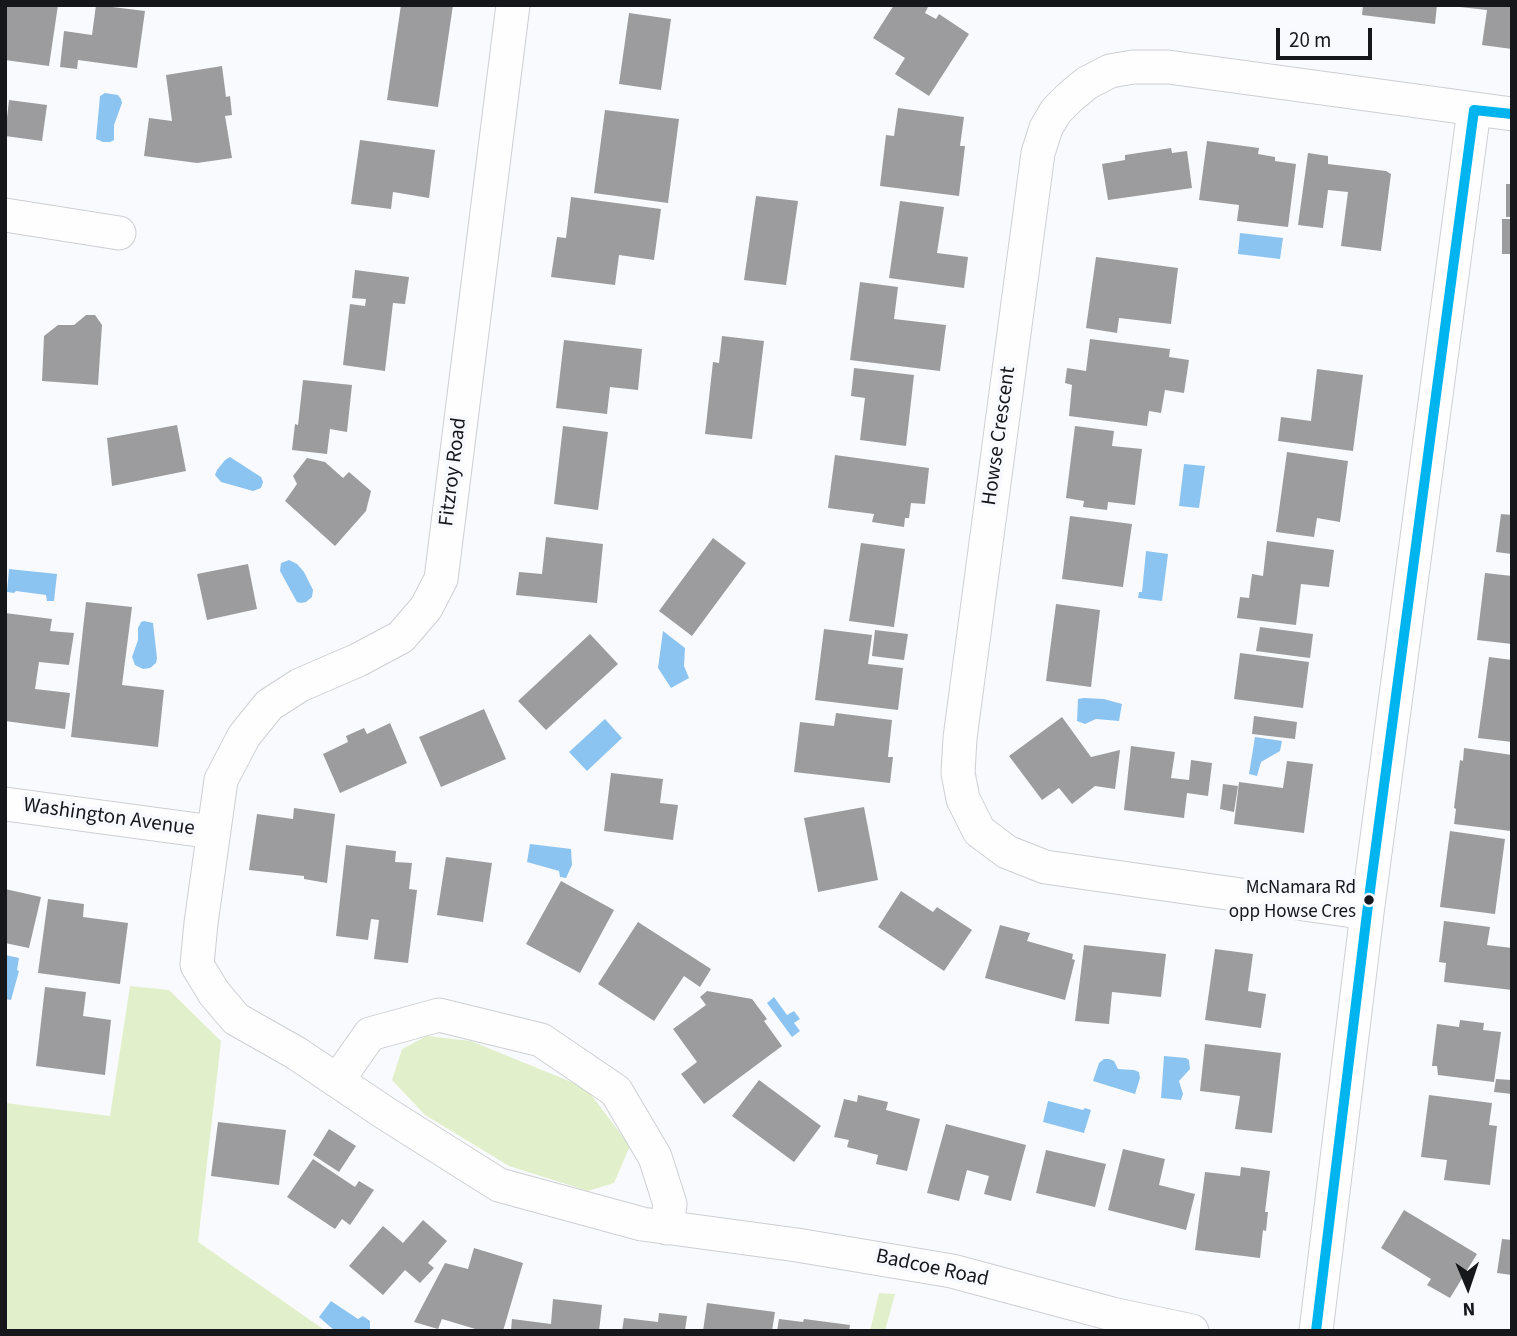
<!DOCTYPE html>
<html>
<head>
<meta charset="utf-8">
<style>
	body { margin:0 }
	#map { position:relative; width:1517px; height:1336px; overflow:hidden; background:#f9fafd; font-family:"Source Sans 3",sans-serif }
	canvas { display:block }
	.frame { position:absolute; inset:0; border:7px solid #16171a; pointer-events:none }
	.north { position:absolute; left:1433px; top:1252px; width:70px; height:70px; -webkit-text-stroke:5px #f8f9fe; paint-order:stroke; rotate:178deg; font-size:19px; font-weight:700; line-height:28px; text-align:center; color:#16171a }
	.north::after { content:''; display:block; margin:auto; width:24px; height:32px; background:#16171a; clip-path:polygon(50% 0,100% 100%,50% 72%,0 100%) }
	.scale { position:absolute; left:1276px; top:28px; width:96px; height:32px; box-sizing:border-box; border:4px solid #16171a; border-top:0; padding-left:9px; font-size:21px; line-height:24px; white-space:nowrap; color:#16171a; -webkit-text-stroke:5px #f8f9fe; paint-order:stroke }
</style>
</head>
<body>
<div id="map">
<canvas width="1517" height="1336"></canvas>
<div class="frame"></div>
<div class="north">N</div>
<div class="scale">20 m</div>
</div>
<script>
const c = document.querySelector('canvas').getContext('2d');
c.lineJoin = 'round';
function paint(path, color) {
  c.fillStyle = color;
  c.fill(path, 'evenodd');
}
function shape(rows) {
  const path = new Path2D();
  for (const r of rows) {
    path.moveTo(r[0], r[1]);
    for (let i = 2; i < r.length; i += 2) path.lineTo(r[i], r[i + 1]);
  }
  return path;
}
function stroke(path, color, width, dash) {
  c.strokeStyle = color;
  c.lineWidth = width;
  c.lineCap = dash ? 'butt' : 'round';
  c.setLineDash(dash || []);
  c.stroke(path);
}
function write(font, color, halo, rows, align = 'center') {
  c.font = font + ' "Source Sans 3",sans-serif';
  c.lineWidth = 7;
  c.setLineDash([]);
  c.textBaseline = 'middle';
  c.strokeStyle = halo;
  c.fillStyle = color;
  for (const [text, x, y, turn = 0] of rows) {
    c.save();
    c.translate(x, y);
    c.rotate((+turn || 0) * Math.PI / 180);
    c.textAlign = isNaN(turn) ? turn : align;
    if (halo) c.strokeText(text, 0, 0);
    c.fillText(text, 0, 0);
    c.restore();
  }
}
const green = shape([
	[130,986,169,990,221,1041,198,1242,326,1331,5,1331,5,1103,110,1116],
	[427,1036,471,1041,586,1088,630,1146,614,1183,588,1191,509,1166,425,1115,392,1080,402,1049],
	[879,1293,895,1294,885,1331,870,1331]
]);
const water = shape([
	[105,93,118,95,121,99,122,103,114,125,114,140,110,142,103,142,96,139,100,96],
	[1240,233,1283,238,1280,259,1238,254],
	[230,457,261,477,263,482,261,488,253,491,221,482,215,475,217,470,225,460],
	[1184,464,1205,466,1199,508,1179,506],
	[1146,551,1168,554,1162,601,1138,598,1139,592,1142,592],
	[289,560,297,564,304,572,313,590,312,597,306,602,301,603,297,602,280,571,281,563],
	[9,569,57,574,54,601,47,601,46,595,16,591,14,593,7,592],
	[144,621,153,623,157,658,156,663,150,668,143,669,135,665,132,657,138,640,138,628,141,622],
	[663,631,685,648,684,666,689,678,671,688,658,668],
	[1084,698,1104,699,1122,704,1119,721,1096,719,1085,724,1077,721,1078,699],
	[605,719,622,738,587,771,569,752],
	[1255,737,1282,741,1280,751,1261,762,1257,776,1249,774],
	[530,844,571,849,572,865,566,878,560,877,559,871,527,862],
	[5,955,19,958,17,970,19,971,11,1000,5,999],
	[774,997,787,1015,794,1011,800,1019,794,1023,800,1031,792,1037,767,1003],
	[1164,1056,1186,1058,1189,1060,1190,1069,1179,1081,1183,1094,1181,1100,1161,1098],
	[1104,1059,1109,1059,1114,1061,1118,1069,1134,1070,1139,1072,1140,1078,1135,1094,1093,1081,1099,1063],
	[1048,1101,1083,1110,1085,1108,1091,1110,1084,1133,1043,1122],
	[331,1301,358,1319,363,1316,370,1321,370,1329,369,1331,335,1331,319,1317]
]);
const building = shape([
	[5,5,58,5,49,66,5,60],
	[96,5,145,11,137,68,78,60,77,69,60,67,64,31,92,35],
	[401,5,453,5,438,107,387,100],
	[894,5,925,5,928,7,925,13,936,19,939,14,969,34,929,96,895,74,905,58,873,38],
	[1363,5,1437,5,1435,24,1362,15],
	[1461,5,1512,5,1512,49,1482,45,1487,10,1460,7],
	[629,13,671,19,661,90,619,84],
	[222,66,226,97,230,96,232,115,225,116,232,158,197,163,144,156,149,118,172,121,166,75],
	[9,100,47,105,42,141,5,136],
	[898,108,964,117,960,146,965,146,959,196,880,186,886,135,894,136],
	[605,110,679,119,668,203,594,193],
	[360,140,435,150,429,198,393,192,391,209,351,204],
	[1207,141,1259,148,1258,154,1275,157,1275,161,1296,164,1288,227,1237,221,1239,205,1199,200],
	[1171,148,1172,153,1187,151,1192,188,1108,200,1102,164,1125,160,1125,155],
	[1308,153,1328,156,1328,164,1386,171,1391,174,1381,251,1341,246,1348,192,1328,190,1323,228,1298,225],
	[1506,184,1512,184,1512,217,1506,217],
	[756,196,798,201,786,285,744,280],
	[571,197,661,209,654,260,619,255,615,285,551,277,557,237,566,238],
	[900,201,944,207,937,253,968,257,964,288,889,278],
	[1502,219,1512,219,1512,254,1502,254],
	[1096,257,1178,268,1171,324,1119,318,1117,333,1086,328],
	[355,270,409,277,405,304,393,303,385,371,343,365,350,304,365,306,366,299,352,298],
	[860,282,898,287,894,319,946,325,940,371,850,360],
	[86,315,95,315,102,325,98,385,42,381,44,336,58,325,74,325],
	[722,336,764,341,752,439,705,434,713,362,719,363],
	[1090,339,1170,349,1169,357,1189,360,1184,393,1165,390,1161,413,1149,411,1147,426,1069,416,1072,385,1065,383,1067,368,1086,371],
	[564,340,642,349,638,390,610,387,607,414,556,408],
	[854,368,914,375,906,446,860,440,865,398,851,396],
	[1317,369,1363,375,1353,451,1278,441,1281,417,1311,421],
	[303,380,352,385,347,432,330,429,327,454,292,450,295,424,298,425],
	[177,425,186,471,112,486,107,438],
	[563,426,608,432,598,510,554,504],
	[1075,426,1114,431,1112,446,1142,449,1135,505,1108,502,1107,510,1083,507,1084,501,1066,498],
	[1287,452,1348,461,1340,522,1317,518,1314,537,1276,532],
	[835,455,929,468,925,504,911,503,909,518,905,518,904,527,872,522,874,514,828,508],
	[307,458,325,462,343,478,349,472,371,491,366,511,335,546,285,501,297,484,293,476],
	[1501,514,1512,515,1512,554,1496,552],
	[1070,516,1132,524,1123,587,1062,579],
	[546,537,603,544,597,603,516,595,519,572,542,574],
	[713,538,746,563,692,636,659,611],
	[1267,541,1334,550,1329,587,1301,584,1296,625,1237,618,1240,597,1249,598,1252,574,1263,576],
	[861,543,905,549,894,627,849,621],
	[248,564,257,609,207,620,197,574],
	[1485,573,1512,576,1512,644,1477,640],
	[86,602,132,607,122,685,164,690,158,747,71,737],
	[1056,604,1100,610,1091,687,1046,681],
	[5,613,52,619,50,631,74,633,69,665,39,662,35,689,70,693,65,729,5,721],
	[1260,627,1313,634,1310,658,1256,651],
	[824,629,872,635,868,664,903,668,898,710,815,700],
	[875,630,908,634,904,660,872,656],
	[590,634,618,664,546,730,518,701],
	[1240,653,1309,662,1303,708,1234,699],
	[1489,657,1512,660,1512,742,1478,738],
	[484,709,506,759,441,787,419,737],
	[836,713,892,720,888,757,893,757,890,783,794,772,800,722,834,726],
	[1254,716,1297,722,1295,739,1252,734],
	[1062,717,1091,757,1120,750,1115,789,1095,786,1072,804,1059,788,1042,800,1009,756],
	[390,723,407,763,340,793,323,754,348,742,346,736,364,728,367,734],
	[1131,746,1175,752,1171,778,1189,780,1191,760,1212,763,1208,796,1187,793,1184,818,1124,810],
	[1464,748,1512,755,1511,831,1454,824,1456,809,1454,808,1460,760,1463,761],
	[1287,761,1313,764,1304,833,1234,824,1239,782,1283,788],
	[611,773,663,779,660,803,678,805,673,840,604,831],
	[1223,784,1238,786,1234,812,1220,809],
	[864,807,878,880,818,892,804,818],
	[294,808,335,814,327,883,304,879,304,876,249,870,257,814,293,819],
	[1450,831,1505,839,1495,914,1440,907],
	[346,845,396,851,395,862,412,863,409,889,417,890,408,963,374,959,379,920,371,919,368,940,336,936],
	[446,857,492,863,483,922,437,915],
	[561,881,614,910,580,973,526,944],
	[5,889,41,897,29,948,5,943],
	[901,891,933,912,937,907,972,930,944,971,878,927],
	[48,899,84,904,83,917,128,923,120,984,38,973],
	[1444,921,1490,927,1487,945,1512,948,1512,990,1444,982,1446,963,1439,962],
	[638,922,711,969,700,987,684,976,654,1021,598,984],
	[1000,925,1030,933,1027,941,1073,954,1072,959,1075,960,1065,1000,985,978],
	[1084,945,1166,954,1161,997,1112,992,1109,1024,1075,1021],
	[1215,949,1253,954,1248,991,1266,994,1261,1028,1205,1020],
	[45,987,86,992,83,1016,111,1020,105,1075,36,1066],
	[707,991,752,999,767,1019,764,1021,782,1046,704,1104,681,1074,697,1062,673,1029,706,1005,700,997],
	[1460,1020,1484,1023,1483,1030,1501,1032,1494,1082,1438,1075,1437,1066,1432,1066,1437,1024,1459,1027],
	[1205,1044,1281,1053,1272,1133,1235,1129,1240,1096,1200,1091],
	[1496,1079,1512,1080,1512,1094,1494,1092],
	[759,1080,821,1126,794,1162,732,1116],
	[858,1095,888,1102,886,1110,920,1119,907,1171,876,1164,878,1155,847,1147,849,1140,834,1137,844,1099,857,1102],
	[1429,1095,1492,1103,1489,1125,1497,1126,1490,1185,1444,1180,1447,1160,1421,1157],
	[218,1122,286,1130,279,1185,211,1176],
	[946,1124,1026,1145,1011,1201,984,1194,989,1176,967,1170,959,1201,927,1193],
	[329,1129,356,1146,339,1172,313,1155],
	[1123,1149,1165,1159,1159,1185,1195,1194,1186,1230,1108,1210],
	[1046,1150,1106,1164,1095,1207,1036,1193],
	[313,1159,355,1187,359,1181,374,1190,350,1225,342,1219,335,1229,287,1197],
	[1241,1167,1270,1171,1265,1212,1268,1212,1266,1231,1263,1230,1260,1258,1195,1250,1205,1172,1240,1176],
	[1404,1210,1477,1254,1450,1298,1427,1285,1431,1279,1381,1248],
	[423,1220,447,1241,428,1263,434,1268,420,1283,405,1270,383,1295,349,1266,383,1226,403,1243],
	[1502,1239,1512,1240,1512,1275,1497,1273],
	[474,1248,523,1263,503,1331,482,1331,442,1319,438,1329,414,1322,445,1263,468,1269],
	[553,1299,602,1305,599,1331,511,1331,512,1319,551,1324],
	[707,1303,775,1312,772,1331,703,1331],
	[659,1313,687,1316,685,1331,622,1331,624,1318,658,1322],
	[779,1319,803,1322,804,1319,850,1325,849,1331,777,1331]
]);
const minor = shape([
	[513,5,441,579,426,608,401,637,358,660,300,685,269,705,244,736,221,780,201,923,197,965,214,993,236,1019,296,1053,385,1113,499,1185,642,1224,797,1245,952,1271,1112,1314,1192,1331],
	[5,215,119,233],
	[5,804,213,832],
	[1367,913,1045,867,1007,852,979,831,963,799,958,773,960,738,1038,153,1046,128,1056,111,1070,97,1087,83,1110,71,1133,67,1168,67,1512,114],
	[337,1081,370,1034,439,1015,541,1040,616,1091,655,1157,670,1204,667,1228],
	[1316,1331,1367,913,1474,110]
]);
const bus1 = shape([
	[1316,1331,1367,913,1474,110,1512,114]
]);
const markers = [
	[1369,900,6,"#16171a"]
];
const busNames = [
	["McNamara Rd",1356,889],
	["opp Howse Cres",1356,913]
];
const streetNames = [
	["Howse Crescent",1000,436,-82],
	["Fitzroy Road",454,472,-83],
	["Washington Avenue",109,818,8],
	["Badcoe Road",932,1269,12]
];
paint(green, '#e1f0cb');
paint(water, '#8cc4f1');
paint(building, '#9c9c9e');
stroke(minor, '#cecfd2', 35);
stroke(minor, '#fefeff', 33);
stroke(bus1, '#00b5ef', 10);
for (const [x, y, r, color] of markers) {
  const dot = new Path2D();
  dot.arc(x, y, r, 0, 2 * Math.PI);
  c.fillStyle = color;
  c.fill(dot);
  stroke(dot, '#f8f9fe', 2.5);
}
write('19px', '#16171a', '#f8f9fe', busNames, 'right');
write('21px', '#16171a', '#f8f9fe', streetNames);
</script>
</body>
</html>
